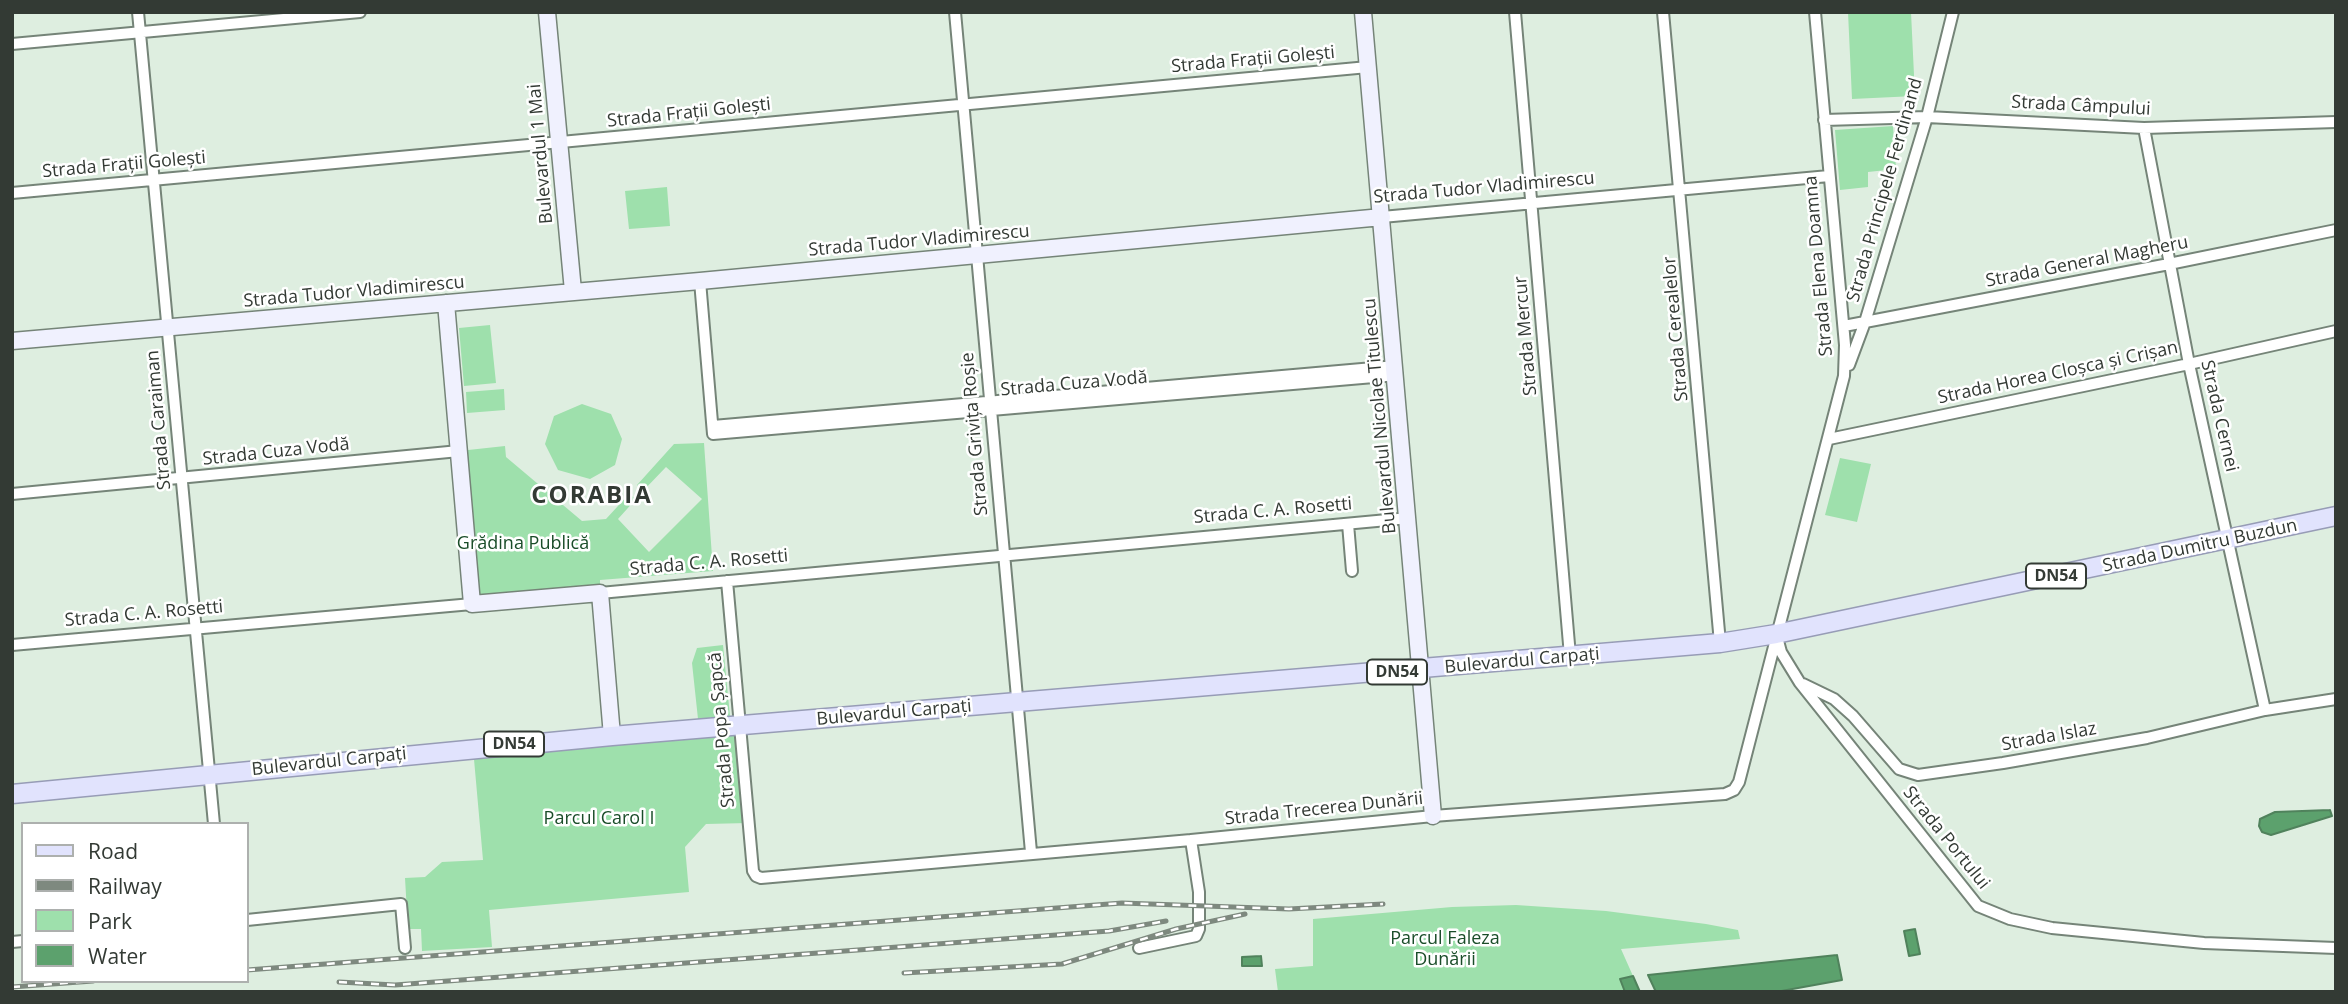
<!DOCTYPE html>
<html>
<head>
<meta charset="utf-8">
<style>
	body { margin:0 }
	#map { position:relative; width:2348px; height:1004px; overflow:hidden; background:#deeee0; font-family:"Open Sans",sans-serif }
	canvas { display:block }
	.frame { position:absolute; inset:0; border:14px solid #333a34; pointer-events:none }
	.legend { position:absolute; left:21px; top:822px; width:228px; height:161px; box-sizing:border-box; background:#fff; border:2px solid #adb0ae; margin:0; padding:9px 12px; list-style:none; font-size:21px; color:#333a34 }
	.legend li { display:flex; align-items:center; gap:14px; height:35px }
	.legend b { width:35px; border:2px solid #adb0ae }
</style>
</head>
<body>
<div id="map">
<canvas width="2348" height="1004"></canvas>
<div class="frame"></div>
<ul class="legend">
<li><b style="height:9px;background:#e1e3fd"></b>Road</li>
<li><b style="height:9px;background:#7e897f"></b>Railway</li>
<li><b style="height:19px;background:#9ee0ac"></b>Park</li>
<li><b style="height:19px;background:#5ca16d"></b>Water</li>
</ul>
</div>
<script>
const c = document.querySelector('canvas').getContext('2d');
c.lineJoin = 'round';
function paint(path, color) {
  c.fillStyle = color;
  c.fill(path, 'evenodd');
}
function shape(rows) {
  const path = new Path2D();
  for (const r of rows) {
    path.moveTo(r[0], r[1]);
    for (let i = 2; i < r.length; i += 2) path.lineTo(r[i], r[i + 1]);
  }
  return path;
}
function stroke(path, color, width, dash) {
  c.strokeStyle = color;
  c.lineWidth = width;
  c.lineCap = dash ? 'butt' : 'round';
  c.setLineDash(dash || []);
  c.stroke(path);
}
function write(font, color, halo, rows, align = 'center') {
  c.font = font + ' "Open Sans",sans-serif';
  c.lineWidth = 5;
  c.setLineDash([]);
  c.textBaseline = 'middle';
  c.strokeStyle = halo;
  c.fillStyle = color;
  for (const [text, x, y, turn = 0] of rows) {
    c.save();
    c.translate(x, y);
    c.rotate((+turn || 0) * Math.PI / 180);
    c.textAlign = isNaN(turn) ? turn : align;
    if (halo) c.strokeText(text, 0, 0);
    c.fillText(text, 0, 0);
    c.restore();
  }
}
const green = shape([
	[1848,12,1911,12,1915,96,1852,99],
	[1893,126,1896,169,1868,172,1868,187,1840,190,1835,130],
	[667,187,670,226,629,229,625,191],
	[490,325,496,383,464,386,459,328],
	[504,389,505,410,467,413,466,392],
	[582,404,611,414,622,439,615,465,590,479,558,470,545,444,554,416],
	[704,443,713,571,600,580,600,593,472,604,459,451,505,446,506,457,582,521,606,519,629,494,636,499,618,519,649,552,702,499,666,467,643,491,637,485,674,444],
	[1840,458,1871,464,1857,522,1825,515],
	[723,645,730,716,698,719,692,663,697,648],
	[739,725,748,823,706,824,685,847,689,892,489,910,492,947,422,951,421,929,408,929,405,878,425,877,442,862,483,860,473,748],
	[1516,905,1606,911,1706,924,1738,930,1740,939,1621,949,1633,976,1620,980,1625,992,1278,992,1275,969,1313,966,1313,919,1452,907]
]);
const water = shape([
	[2330,810,2332,816,2271,835,2262,832,2259,826,2260,819,2275,812,2330,810],
	[1915,929,1920,954,1909,956,1904,931,1915,929],
	[1837,955,1842,980,1776,992,1656,992,1648,975,1837,955],
	[1261,956,1262,966,1242,966,1242,957,1261,956],
	[1633,976,1640,992,1625,992,1620,979,1633,976]
]);
const street = shape([
	[138,12,214,824],
	[955,12,1031,852],
	[1515,12,1570,656],
	[1663,12,1720,643],
	[12,44,360,12],
	[1824,120,1927,117,2144,128,2336,122],
	[2144,128,2189,364,2265,710],
	[12,193,1368,67],
	[1382,217,1829,176],
	[700,281,713,434,1397,375],
	[1844,326,2169,264,2336,230],
	[1849,365,1865,322,1927,117,1953,12],
	[713,426,1396,366],
	[1829,439,2189,364,2336,331],
	[12,494,459,451],
	[1348,524,1352,571],
	[727,581,753,871,756,876,761,878,1191,840,1433,816,1725,794,1734,790,1739,782,1844,376,1845,345,1815,12],
	[600,593,1409,518],
	[1777,637,1781,652,1800,683,1978,906,2010,919,2052,928,2204,943,2336,948],
	[12,645,472,604],
	[1803,684,1834,699,1853,716,1899,769,1918,775,2003,763,2147,738,2265,710,2336,699],
	[247,920,401,904,405,948],
	[12,942,23,941],
	[1139,948,1196,936,1199,929,1199,892,1191,840]
]);
const secondary = shape([
	[547,12,573,291],
	[1363,12,1433,816],
	[446,303,472,604,600,593,612,736],
	[12,341,700,281,1382,217]
]);
const primary = shape([
	[12,794,612,736,1720,643,1776,634,2336,516]
]);
const rail = shape([
	[247,970,1122,903,1289,909,1383,904],
	[904,973,1062,964,1176,929,1245,914],
	[339,982,395,985,1109,931,1166,921],
	[12,987,93,981]
]);
const shields = [
	[2056,576,60],
	[1397,672,60],
	[514,744,60]
];
const shieldNames = [
	["DN54",2056,576],
	["DN54",1397,672],
	["DN54",514,744]
];
const streetNames = [
	["Strada Frații Golești",1253,60,-5],
	["Strada Câmpului",2081,106,3],
	["Strada Frații Golești",689,113,-6],
	["Bulevardul 1 Mai",541,154,-95],
	["Strada Frații Golești",124,165,-5],
	["Strada Tudor Vladimirescu",1484,188,-5],
	["Strada Principele Ferdinand",1885,190,-74],
	["Strada Tudor Vladimirescu",919,241,-5],
	["Strada General Magheru",2087,262,-11],
	["Strada Elena Doamna",1819,266,-95],
	["Strada Tudor Vladimirescu",354,292,-5],
	["Strada Cerealelor",1676,329,-95],
	["Strada Mercur",1526,336,-95],
	["Strada Horea Cloșca și Crișan",2058,373,-12],
	["Strada Cuza Vodă",1074,384,-5],
	["Bulevardul Nicolae Titulescu",1380,416,-95],
	["Strada Cernei",2219,416,77],
	["Strada Caraiman",159,420,-95],
	["Strada Grivița Roșie",975,434,-95],
	["Strada Cuza Vodă",276,452,-6],
	["Strada C. A. Rosetti",1273,511,-5],
	["Strada Dumitru Buzdun",2200,546,-12],
	["Strada C. A. Rosetti",709,563,-5],
	["Strada C. A. Rosetti",144,614,-5],
	["Bulevardul Carpați",1522,661,-5],
	["Bulevardul Carpați",894,713,-5],
	["Strada Popa Șapcă",722,730,-95],
	["Strada Islaz",2049,737,-10],
	["Bulevardul Carpați",329,762,-6],
	["Strada Trecerea Dunării",1324,809,-6],
	["Strada Portului",1946,838,51]
];
const parkNames = [
	["Grădina Publică",523,544],
	["Parcul Carol I",599,819],
	["Parcul Faleza",1445,939],
	["Dunării",1445,960]
];
const districtNames = [
	["CORABIA",592,496]
];
paint(green, '#9ee0ac');
paint(water, '#5ca16d');
stroke(water, '#50825c', 2);
stroke(street, '#758478', 14);
stroke(secondary, '#758478', 19);
stroke(primary, '#979cb6', 21);
stroke(street, '#fff', 10);
stroke(secondary, '#f0f1fe', 16);
stroke(primary, '#e1e3fd', 18);
stroke(rail, '#7e897f', 5);
stroke(rail, '#fff', 2.5, [8]);
for (const [x, y, w] of shields) {
  const box = new Path2D();
  box.roundRect(x - w / 2, y - 12.5, w, 25, 5);
  c.fillStyle = '#fff';
  c.fill(box);
  stroke(box, '#333a34', 2);
}
write('bold 16px', '#333a34', null, shieldNames);
write('18px', '#333a34', '#fff', streetNames);
write('18px', '#1a4d29', '#fff', parkNames);
c.letterSpacing = '2px';
write('bold 24px', '#333a34', '#fff', districtNames);
c.letterSpacing = '0px';
</script>
</body>
</html>
